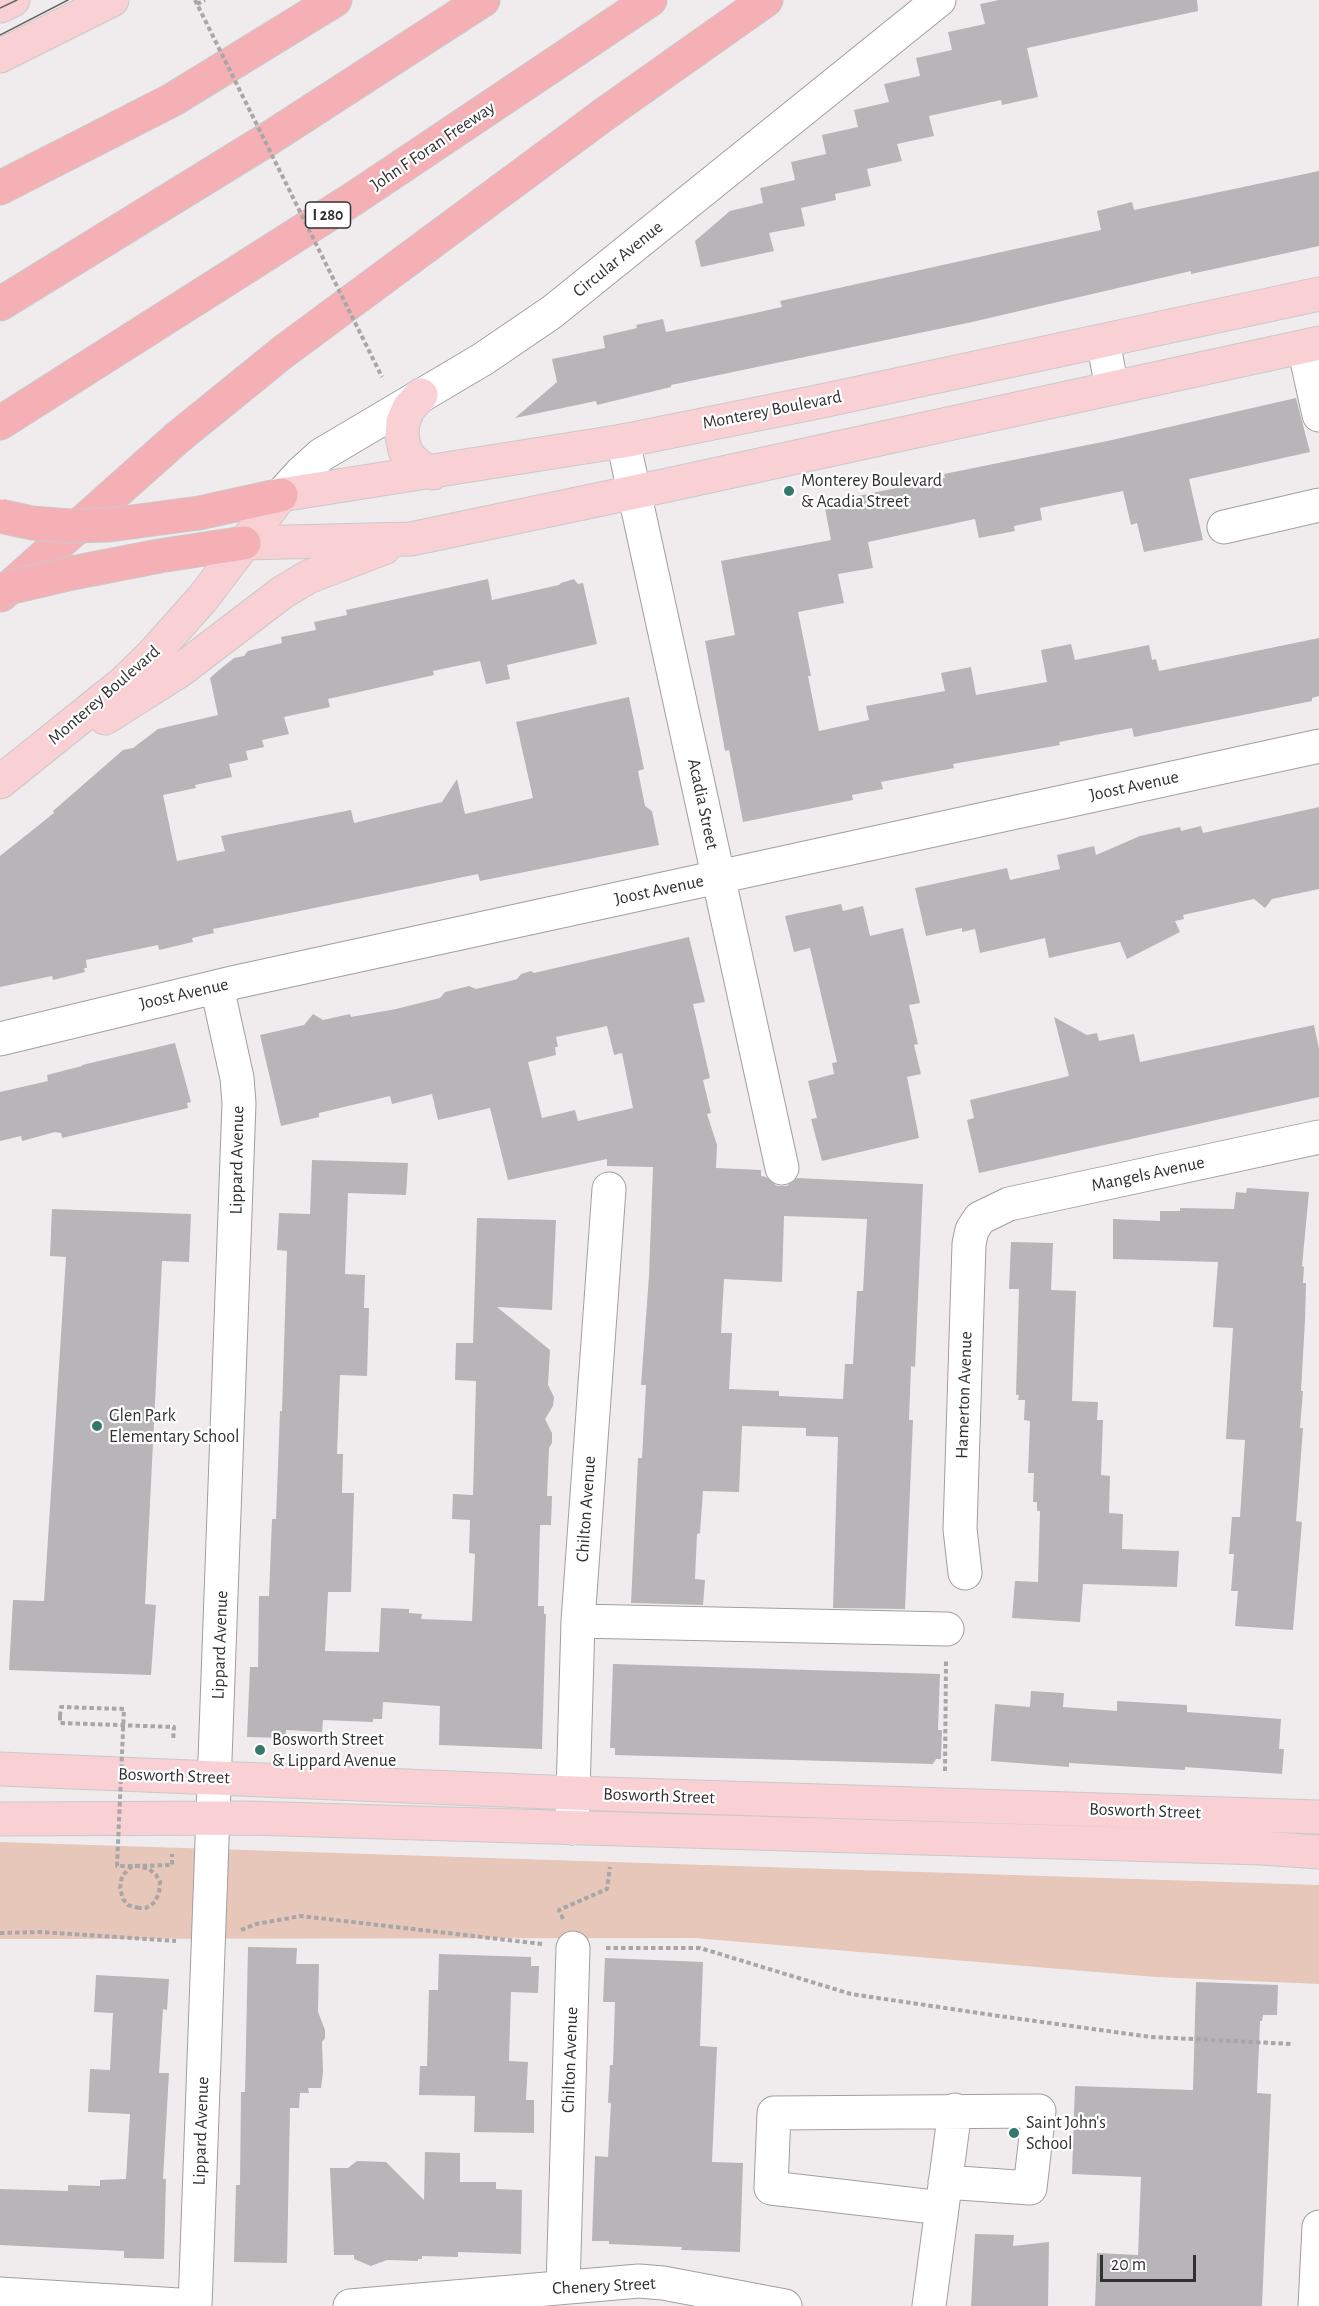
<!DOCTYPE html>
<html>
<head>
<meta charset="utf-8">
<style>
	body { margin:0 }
	#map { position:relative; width:1319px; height:2306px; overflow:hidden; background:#f0ecee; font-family:"Alegreya Sans",sans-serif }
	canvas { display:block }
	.scale { position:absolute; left:1100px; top:2255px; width:96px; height:27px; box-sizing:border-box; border:3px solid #323132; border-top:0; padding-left:8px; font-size:18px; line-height:21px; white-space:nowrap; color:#323132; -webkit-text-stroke:4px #fff; paint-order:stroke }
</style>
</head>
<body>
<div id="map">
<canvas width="1319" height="2306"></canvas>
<div class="scale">20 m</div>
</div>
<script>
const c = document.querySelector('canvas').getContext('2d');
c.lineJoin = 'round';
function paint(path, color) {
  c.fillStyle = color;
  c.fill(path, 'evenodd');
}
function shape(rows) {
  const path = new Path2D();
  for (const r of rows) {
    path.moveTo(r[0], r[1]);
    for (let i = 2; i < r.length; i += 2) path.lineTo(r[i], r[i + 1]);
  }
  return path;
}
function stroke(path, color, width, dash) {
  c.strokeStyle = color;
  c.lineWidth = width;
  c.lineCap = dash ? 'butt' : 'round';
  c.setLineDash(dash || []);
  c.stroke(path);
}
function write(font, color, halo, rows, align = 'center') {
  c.font = font + ' "Alegreya Sans",sans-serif';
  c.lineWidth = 4.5;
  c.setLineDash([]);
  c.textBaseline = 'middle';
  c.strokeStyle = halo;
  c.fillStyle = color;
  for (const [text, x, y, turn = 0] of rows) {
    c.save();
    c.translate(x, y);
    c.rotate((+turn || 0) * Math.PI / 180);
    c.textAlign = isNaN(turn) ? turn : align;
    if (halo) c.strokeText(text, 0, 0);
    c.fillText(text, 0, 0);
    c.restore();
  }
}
const green = shape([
	[0,1842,1319,1885,1319,1984,1155,1977,694,1938,0,1939]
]);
const building = shape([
	[999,0,1197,0,1198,11,1027,48,1038,97,1002,105,1001,100,929,116,934,136,897,144,902,161,867,169,871,186,835,194,836,200,801,208,805,226,769,233,774,251,701,267,695,241,730,211,763,203,760,188,795,180,791,162,826,154,822,135,858,127,854,110,889,102,884,84,920,76,916,58,952,50,948,32,985,24,980,4],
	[1319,171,1319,246,1191,274,1191,271,972,322,671,385,671,387,597,405,596,401,515,418,557,382,552,359,605,348,603,336,637,328,636,325,663,319,666,332,746,315,782,307,780,301,1101,230,1097,211,1132,202,1134,210],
	[1296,398,1310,452,1189,479,1203,540,1144,552,1137,523,1131,525,1123,491,1040,508,1042,520,1014,526,1015,531,979,538,975,519,868,542,873,568,838,574,844,603,798,612,811,676,808,676,819,731,869,720,866,706,945,691,941,673,971,667,976,695,1047,682,1041,650,1071,644,1075,660,1149,645,1152,660,1156,659,1159,671,1319,638,1319,696,1312,698,1312,701,1134,737,1132,728,1059,742,1060,745,953,764,954,768,881,782,883,789,852,795,853,800,743,822,729,750,725,751,705,641,735,635,721,561,831,540,824,503,945,478,944,474,1112,440],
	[488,579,492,600,559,585,561,583,574,579,578,584,583,583,597,644,507,665,510,679,486,684,480,661,433,671,434,675,328,699,330,707,284,717,289,734,262,740,264,747,246,751,248,760,229,764,232,777,195,785,196,788,163,795,177,861,225,851,221,836,351,810,354,823,442,802,457,779,465,814,533,798,516,722,629,697,644,769,638,771,645,806,652,811,659,845,480,881,478,874,213,929,214,933,192,938,193,942,159,950,158,945,86,960,87,968,84,968,85,972,53,980,52,976,0,987,0,856,54,813,53,811,123,750,133,748,158,729,218,715,210,678,219,670,234,658,244,656,248,651,282,643,281,637,316,630,314,622,347,615,346,610],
	[1319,807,1319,889,1272,899,1265,908,1254,899,1183,915,1184,919,1175,921,1180,932,1127,959,1120,942,1049,958,1045,938,980,953,975,929,962,932,962,928,926,936,915,888,1007,868,1010,880,1060,869,1057,855,1094,846,1096,855,1140,836,1180,827,1181,831,1201,826,1203,833],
	[841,904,843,911,863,906,870,936,903,928,920,1003,909,1005,918,1044,914,1045,921,1074,907,1077,919,1138,822,1161,811,1119,817,1118,808,1081,834,1074,832,1063,837,1062,810,948,794,952,785,916],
	[689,937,705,1002,693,1004,710,1078,703,1080,711,1113,707,1114,717,1145,716,1168,761,1170,761,1176,766,1177,777,1186,787,1186,797,1178,923,1184,915,1367,911,1366,909,1420,913,1420,905,1609,833,1608,838,1437,806,1436,806,1428,742,1426,739,1492,703,1491,700,1533,697,1534,695,1579,705,1580,703,1605,631,1603,638,1458,642,1458,646,1385,641,1385,649,1276,653,1167,607,1166,607,1159,508,1180,490,1108,438,1120,432,1094,392,1104,390,1096,319,1113,319,1117,281,1126,260,1035,304,1025,313,1014,323,1020,350,1014,351,1017,396,1009,440,998,445,992,469,986,476,989,510,981,517,979,521,974,531,971,534,973],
	[607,1026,614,1055,622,1053,633,1108,578,1121,575,1110,542,1118,528,1062,556,1055,555,1047,558,1047,556,1037],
	[784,1216,867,1219,863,1291,857,1291,853,1364,845,1364,843,1399,779,1396,779,1391,729,1389,732,1333,721,1333,724,1279,782,1282],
	[1054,1017,1087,1035,1097,1033,1099,1041,1134,1034,1140,1062,1314,1025,1319,1049,1319,1097,979,1173,967,1120,974,1118,970,1100,1069,1076],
	[175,1043,191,1102,187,1103,188,1108,62,1138,61,1133,55,1132,22,1141,21,1136,0,1141,0,1092,48,1081,47,1075,82,1066,82,1065],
	[312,1160,408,1163,406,1195,348,1193,345,1274,365,1275,364,1308,369,1308,367,1376,340,1375,337,1454,343,1454,342,1493,354,1493,351,1592,328,1592,325,1651,379,1652,381,1608,409,1609,409,1613,422,1614,421,1619,472,1621,475,1554,469,1553,470,1520,452,1519,453,1494,473,1495,476,1381,455,1380,456,1343,473,1343,477,1218,556,1220,552,1310,497,1307,550,1350,548,1385,554,1397,553,1406,545,1419,552,1433,552,1443,549,1448,547,1496,552,1496,551,1525,540,1525,538,1606,544,1606,544,1614,546,1614,542,1749,439,1745,440,1706,383,1702,382,1719,373,1719,373,1722,323,1720,322,1732,286,1730,285,1738,247,1737,250,1667,258,1667,259,1596,269,1596,272,1519,276,1519,280,1411,282,1411,287,1251,277,1250,279,1213,310,1214],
	[1247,1188,1309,1192,1302,1266,1304,1267,1303,1283,1306,1283,1305,1320,1301,1391,1303,1391,1300,1428,1303,1428,1296,1521,1302,1522,1293,1630,1235,1626,1238,1591,1231,1591,1234,1554,1229,1554,1232,1517,1240,1517,1245,1440,1226,1439,1233,1328,1213,1327,1218,1262,1113,1259,1113,1219,1160,1221,1160,1211,1180,1211,1180,1208,1234,1209,1236,1192,1246,1193],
	[52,1209,191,1214,189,1262,162,1261,145,1604,156,1605,151,1675,9,1670,13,1600,44,1601,66,1257,50,1256],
	[1011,1242,1053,1243,1051,1290,1076,1291,1072,1401,1098,1402,1097,1420,1103,1420,1101,1475,1110,1476,1109,1513,1123,1514,1122,1549,1179,1551,1177,1587,1083,1584,1080,1622,1012,1618,1015,1581,1038,1582,1040,1511,1037,1511,1037,1502,1033,1502,1034,1473,1028,1473,1030,1421,1024,1420,1025,1400,1018,1400,1019,1395,1016,1395,1019,1289,1009,1289],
	[613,1664,940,1674,938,1730,942,1730,941,1759,936,1759,933,1764,615,1755,615,1748,610,1748],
	[1031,1691,1064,1693,1063,1707,1117,1711,1117,1701,1187,1705,1187,1712,1281,1719,1279,1749,1284,1749,1282,1774,1185,1767,1185,1770,1069,1763,1069,1767,991,1761,995,1704,1030,1707],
	[248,1947,297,1948,296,1964,319,1964,318,2012,325,2030,325,2038,322,2042,323,2072,321,2088,308,2088,309,2093,300,2093,299,2108,290,2108,287,2263,234,2262,236,2185,240,2185,241,2092,245,2092],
	[439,1954,531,1957,531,1966,539,1966,538,1993,511,1992,509,2061,528,2062,526,2100,534,2100,534,2133,474,2132,475,2096,419,2095,420,2066,427,2066,429,1990,438,1990],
	[605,1958,703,1962,700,2046,717,2047,712,2162,743,2163,740,2252,681,2250,682,2247,609,2244,609,2241,592,2241,595,2156,608,2157,611,2103,608,2103,610,2065,613,2065,615,2002,603,2002],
	[96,1975,169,1979,167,2010,163,2009,159,2073,169,2073,163,2179,166,2179,164,2259,124,2258,124,2251,0,2245,0,2189,68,2191,68,2185,100,2186,100,2180,126,2179,130,2114,88,2112,90,2069,110,2070,113,2013,94,2012],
	[1196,1982,1278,1985,1277,2015,1263,2015,1262,2021,1260,2021,1257,2093,1271,2094,1262,2306,1095,2306,1097,2253,1138,2255,1141,2177,1072,2174,1075,2086,1193,2090],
	[425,2152,460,2153,460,2182,496,2182,496,2189,522,2190,521,2254,458,2252,458,2257,422,2256,422,2259,418,2259,418,2261,387,2260,371,2266,354,2259,354,2255,334,2255,330,2168,348,2168,357,2161,386,2162,424,2200],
	[975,2234,1014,2235,1013,2246,1049,2242,1048,2306,971,2306]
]);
const path = shape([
	[197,4,205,0],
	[60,1716,60,1723,174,1727,173,1741],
	[945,1771,946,1661],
	[139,1908,128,1905,123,1899,120,1888,122,1876,132,1866,172,1865,172,1854],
	[563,1919,559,1910,607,1889,610,1867],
	[241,1930,256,1924,301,1916,542,1944],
	[0,1933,40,1932,176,1941],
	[606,1948,700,1948,851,1994,999,2016,1151,2037,1292,2044]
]);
const minor = shape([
	[1103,341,1112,388],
	[1304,347,1319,415],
	[623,441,782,1168],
	[281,495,301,473,321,455,483,359,552,312,939,0],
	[1224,527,1319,505],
	[0,1039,236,982,1319,746],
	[965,1573,960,1529,969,1244,972,1230,980,1218,1009,1204,1319,1137],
	[578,1621,947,1629],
	[572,1828,578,1621,609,1189],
	[942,2208,771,2188,774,2113,1039,2111,1030,2188,945,2182],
	[563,2287,573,1948],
	[0,2294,195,2306],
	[195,2306,239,1103,237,1078,217,987],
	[350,2306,639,2281,663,2283,785,2306],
	[929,2306,955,2110],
	[1315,2306,1319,2227]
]);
const major = shape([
	[0,6,13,0],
	[0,56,112,0],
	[421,395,409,408,403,422,402,436,405,450,411,459,422,468,433,473],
	[244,543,411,539,668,485,1319,343],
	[105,718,178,672,283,592,308,577,384,548],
	[0,782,122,684,152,655,203,598,281,495,623,441,822,401,1319,294],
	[0,1769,573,1793,1319,1817],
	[0,1819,248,1818,1261,1848,1319,1852]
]);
const highway = shape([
	[0,188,172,100,335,0],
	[0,304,265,141,483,0],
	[0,423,356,197,650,0],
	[199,513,281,495],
	[159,556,244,543],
	[1,595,177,438,283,352,606,113,766,0]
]);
const tram = shape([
	[0,8,17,0],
	[0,35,68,0]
]);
const pathBridge = shape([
	[195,0,382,377],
	[60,1716,61,1707,124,1709,117,1866,138,1866,149,1869,156,1875,160,1882,159,1893,155,1902,146,1908,139,1908]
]);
const highwayBridge = shape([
	[0,516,32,523,70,526,109,525,199,513],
	[0,590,72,573,159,556]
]);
const markers = [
	[789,491,6,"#33786b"],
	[97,1426,6,"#33786b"],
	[260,1750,6,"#33786b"],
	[1014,2133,6,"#33786b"]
];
const shields = [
	[328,215,45]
];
const shieldNames = [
	["I 280",328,215]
];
const streetNames = [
	["John F Foran Freeway",433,146,-34],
	["Circular Avenue",618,259,-39],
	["Monterey Boulevard",772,410,-11],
	["Monterey Boulevard",104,695,-41],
	["Joost Avenue",1134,786,-12],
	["Acadia Street",703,804,78],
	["Joost Avenue",659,890,-12],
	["Joost Avenue",184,994,-13],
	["Lippard Avenue",237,1160,-89],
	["Mangels Avenue",1148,1174,-12],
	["Hamerton Avenue",964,1395,-88],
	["Chilton Avenue",586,1509,-86],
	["Lippard Avenue",220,1645,-88],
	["Bosworth Street",174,1776,2],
	["Bosworth Street",659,1796,2],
	["Bosworth Street",1145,1811,2],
	["Chilton Avenue",570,2060,-88],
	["Lippard Avenue",201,2131,-88],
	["Chenery Street",604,2286,-3]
];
const poiNames = [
	["Monterey Boulevard",801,481],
	["& Acadia Street",801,502],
	["Glen Park",109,1416],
	["Elementary School",109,1437],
	["Bosworth Street",272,1740],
	["& Lippard Avenue",272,1761],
	["Saint John's",1026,2123],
	["School",1026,2144]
];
paint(green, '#e6c7ba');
paint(building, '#b7b5b8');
stroke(minor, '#a29ea0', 35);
stroke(major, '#cac9ca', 35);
stroke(highway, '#cac9ca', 35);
stroke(path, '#a9a6a7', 4, [4.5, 3]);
stroke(minor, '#fff', 33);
stroke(major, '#f9d0d3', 33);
stroke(highway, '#f5b0b6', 33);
stroke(tram, '#656364', 1.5);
stroke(highwayBridge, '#cac9ca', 35, []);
stroke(pathBridge, '#a9a6a7', 4, [4.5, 3]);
stroke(highwayBridge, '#f5b0b6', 33);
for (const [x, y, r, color] of markers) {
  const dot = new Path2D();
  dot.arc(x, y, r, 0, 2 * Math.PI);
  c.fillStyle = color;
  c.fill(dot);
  stroke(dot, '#fff', 2);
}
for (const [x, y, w] of shields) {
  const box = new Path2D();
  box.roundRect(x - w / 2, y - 13, w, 26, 4.5);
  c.fillStyle = '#fff';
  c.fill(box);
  stroke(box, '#323132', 1.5);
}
write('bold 16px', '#323132', null, shieldNames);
write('18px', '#323132', '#fff', streetNames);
write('18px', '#323132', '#fff', poiNames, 'left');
</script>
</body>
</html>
